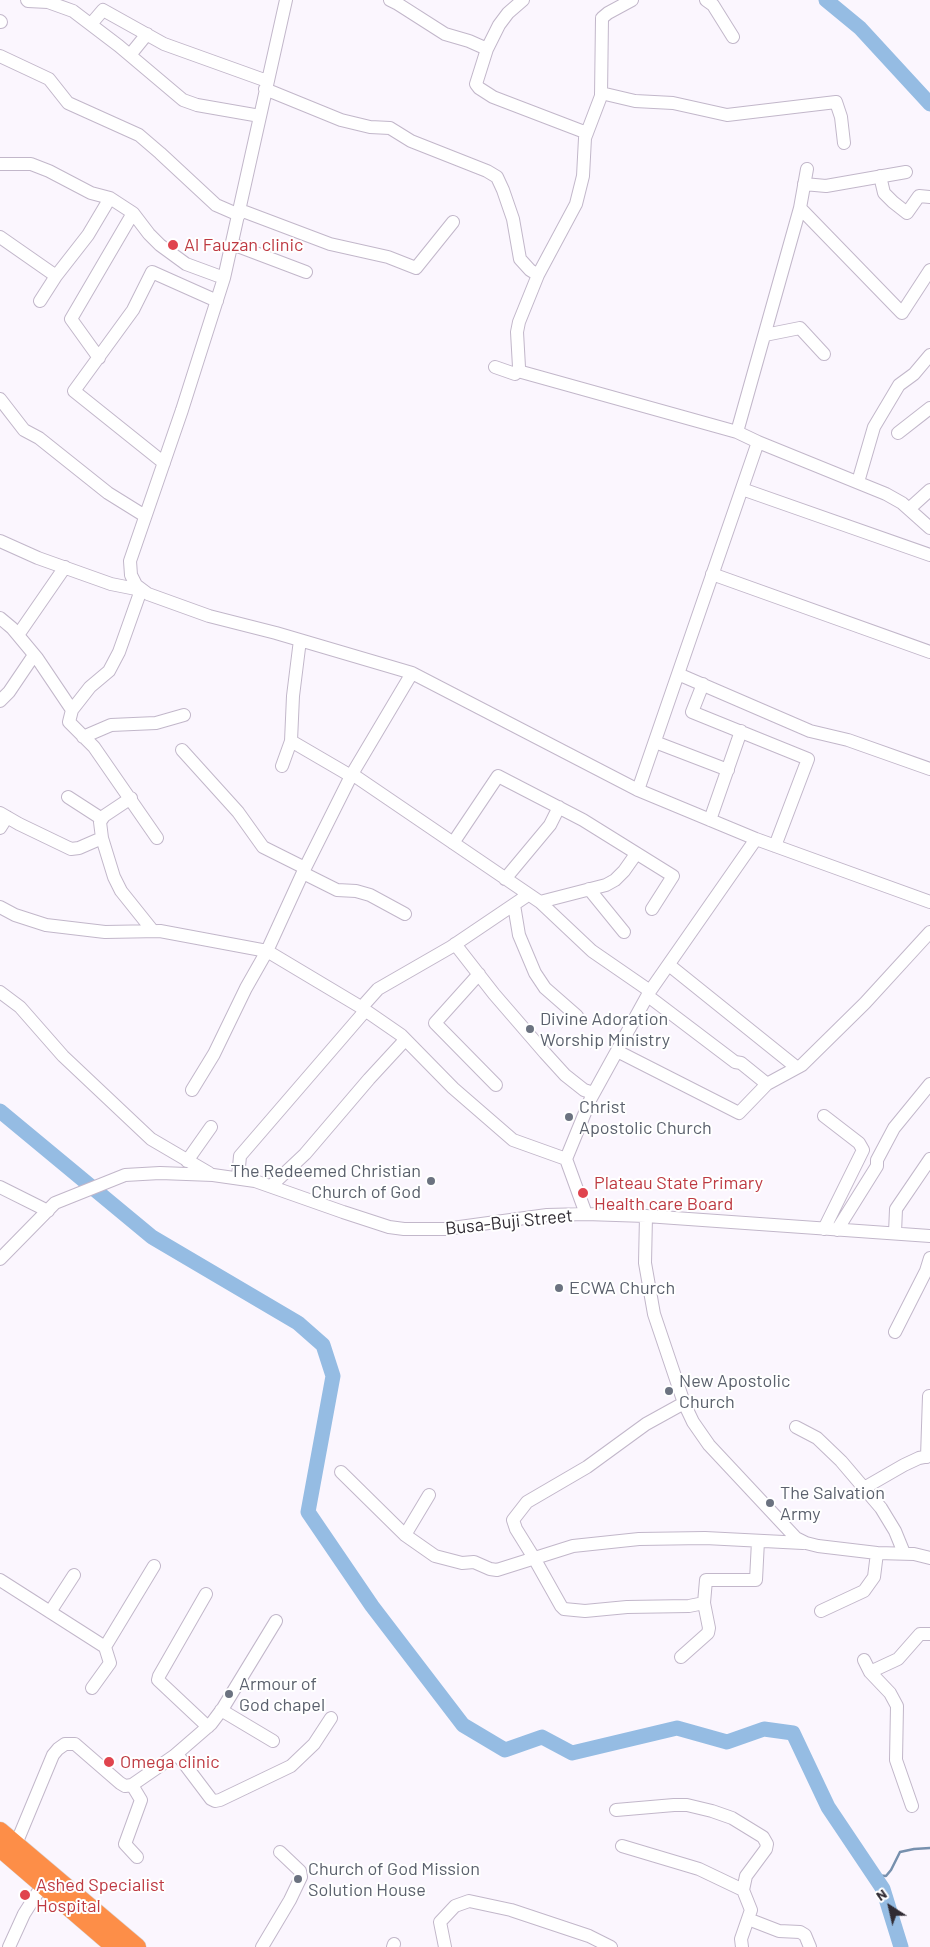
<!DOCTYPE html>
<html>
<head>
<meta charset="utf-8">
<style>
	body { margin:0 }
	#map { position:relative; width:930px; height:1947px; overflow:hidden; background:#fbf6fe; font-family:Barlow,sans-serif }
	canvas { display:block }
	.north { position:absolute; left:865px; top:1882px; width:50px; height:50px; -webkit-text-stroke:4px #fff; paint-order:stroke; rotate:325deg; font-size:14px; font-weight:700; line-height:20px; text-align:center; color:#302b33 }
	.north::after { content:''; display:block; margin:auto; width:18px; height:22px; background:#302b33; clip-path:polygon(50% 0,100% 100%,50% 72%,0 100%) }
</style>
</head>
<body>
<div id="map">
<canvas width="930" height="1947"></canvas>
<div class="north">N</div>
</div>
<script>
const c = document.querySelector('canvas').getContext('2d');
c.lineJoin = 'round';
function shape(rows) {
  const path = new Path2D();
  for (const r of rows) {
    path.moveTo(r[0], r[1]);
    for (let i = 2; i < r.length; i += 2) path.lineTo(r[i], r[i + 1]);
  }
  return path;
}
function stroke(path, color, width, dash) {
  c.strokeStyle = color;
  c.lineWidth = width;
  c.lineCap = dash ? 'butt' : 'round';
  c.setLineDash(dash || []);
  c.stroke(path);
}
function write(font, color, halo, rows, align = 'center') {
  c.font = font + ' Barlow,sans-serif';
  c.lineWidth = 4;
  c.setLineDash([]);
  c.textBaseline = 'middle';
  c.strokeStyle = halo;
  c.fillStyle = color;
  for (const [text, x, y, turn = 0] of rows) {
    c.save();
    c.translate(x, y);
    c.rotate((+turn || 0) * Math.PI / 180);
    c.textAlign = isNaN(turn) ? turn : align;
    if (halo) c.strokeText(text, 0, 0);
    c.fillText(text, 0, 0);
    c.restore();
  }
}
const stream = shape([
	[874,1875,886,1876,891,1870,900,1852,914,1849,930,1848]
]);
const river = shape([
	[826,0,860,28,930,104],
	[0,1111,152,1237,298,1323,323,1345,333,1376,308,1512,372,1606,463,1725,505,1750,542,1737,572,1753,677,1728,727,1742,764,1729,793,1733,828,1807,883,1889,901,1947]
]);
const minor = shape([
	[27,0,28,1,48,2,73,11,119,46,183,100,197,105,260,116],
	[286,0,224,278,182,410,130,561,131,575,136,585,148,594,209,616,276,633,412,673,638,790,756,839,930,902],
	[390,0,398,4,445,34,469,41,487,49],
	[523,0,508,13,499,25,487,49,476,84,479,88,493,97,587,133],
	[706,0,713,5,733,37],
	[0,21,1,22],
	[91,24,103,10,164,44,267,81],
	[130,55,147,34],
	[0,56,49,79,68,103,139,135,160,153,216,205,239,215],
	[265,89,341,120,370,127,390,128,411,141,487,171,497,177,503,190,513,219,520,259,530,270,538,275],
	[601,93,635,101,673,103,727,115,836,102,841,117,844,143],
	[0,164,31,164,49,171,91,193,110,198,133,213,149,234,160,245,186,264,224,278],
	[880,176,884,193,893,202,907,213,919,196,930,197],
	[804,184,826,186,906,172],
	[800,208,902,313,930,270],
	[240,210,330,244,388,257,416,268,453,222],
	[0,237,56,276],
	[232,244,306,272],
	[40,301,56,276,88,235,110,198],
	[765,335,800,328,824,354],
	[99,358,71,319,133,213],
	[495,367,515,374,518,371,519,367,517,332,519,322,538,275,576,204,583,176,585,138,601,96,602,18,608,13,632,0],
	[518,371,737,432,758,442,886,494,902,503,930,528],
	[0,399,24,430,39,438,108,493,145,516],
	[737,432,800,208,807,169],
	[898,433,930,408],
	[164,463,74,391,133,310,152,272,217,301],
	[858,482,874,427,899,385,914,374,930,355],
	[742,489,930,555],
	[909,509,930,490],
	[0,541,38,558,111,584,141,590,119,652,109,671,90,687,72,710,69,722,94,747,157,838],
	[712,574,930,652],
	[0,618,12,628,37,658,72,710],
	[18,635,65,567],
	[678,674,810,731,848,740,930,769],
	[703,684,692,712,808,759,775,846],
	[0,701,9,692,34,655],
	[83,737,111,725,156,723,184,715],
	[291,741,351,776],
	[655,742,728,770],
	[182,750,238,812,263,847,305,868],
	[282,766,291,741,293,696,300,640],
	[352,774,540,902,592,951,650,991],
	[638,790,758,442],
	[68,797,102,819],
	[131,798,104,816,100,822,102,838,114,877,121,891,153,931],
	[0,813,19,824,71,849,79,848,102,838],
	[710,820,741,731],
	[0,828,7,817],
	[453,843,498,776,583,820,673,876,652,909],
	[303,873,337,890,356,891,370,895,405,914],
	[505,879,550,825,559,807],
	[589,889,624,932],
	[540,902,606,885,615,880,624,871,636,854],
	[514,905,519,935,535,973,545,988,577,1016],
	[0,907,15,915,46,925,105,932,160,931,267,951,359,1006,401,1035,453,1088,513,1140,566,1159],
	[455,944,494,994,545,1053,565,1075,584,1090,593,1093],
	[669,965,796,1067],
	[479,974,435,1023,496,1085],
	[0,992,20,1007,63,1056,151,1139,209,1173],
	[648,996,735,1062,741,1063,767,1084],
	[361,1008,378,989,451,947,528,895],
	[617,1051,739,1113,767,1084,802,1065,865,1003,930,932],
	[192,1090,214,1054,246,988,267,951,305,868,352,774,412,673],
	[187,1161,211,1127],
	[238,1178,240,1156,365,1011],
	[271,1186,305,1154,369,1079,405,1040],
	[0,1187,48,1211],
	[586,1214,566,1159,591,1098,650,991,756,839],
	[646,1216,645,1263,654,1314,684,1403,693,1422,709,1445,796,1538,806,1543,818,1546,877,1553,914,1554,930,1558],
	[824,1229,863,1150,859,1143,824,1116],
	[837,1230,877,1166,877,1160,894,1128,930,1084],
	[895,1233,896,1209,930,1159],
	[0,1259,55,1203,125,1175,160,1173,213,1175,255,1181,343,1212,389,1227,404,1229,445,1229,547,1215,586,1214,646,1216,930,1236],
	[895,1332,926,1271,930,1258],
	[684,1403,646,1424,587,1467,527,1502,513,1520,516,1529,534,1558,561,1606,564,1609,585,1611,627,1607,689,1606,704,1603],
	[796,1427,817,1438,841,1461,881,1508,895,1531,904,1553],
	[927,1457,929,1396],
	[341,1472,405,1535,435,1556,462,1563,474,1562,490,1569,497,1570,573,1546,639,1539,705,1538,803,1543],
	[864,1488,904,1465,919,1458,930,1456],
	[405,1535,429,1495],
	[0,1580,105,1647,154,1566],
	[206,1594,159,1676,158,1680,208,1727],
	[821,1611,864,1591,874,1577,877,1553],
	[50,1612,74,1575],
	[681,1657,708,1633,709,1628,704,1603,706,1580,756,1580,758,1541],
	[864,1660,870,1672,890,1693,897,1706,896,1760,912,1806],
	[870,1672,898,1659,920,1634,930,1634],
	[92,1688,110,1663,105,1647],
	[221,1710,273,1741],
	[177,1754,211,1799,215,1801,220,1800,291,1766,314,1744,331,1718],
	[132,1785,141,1800,125,1844,137,1857],
	[616,1810,674,1805,687,1805,712,1811,732,1818,763,1837,767,1844,766,1849,746,1876,743,1890,751,1910,741,1939,742,1947],
	[16,1844,53,1755,58,1749,65,1744,75,1744,120,1783,125,1786,132,1785,174,1756,211,1724,223,1708,276,1621],
	[622,1846,699,1869,743,1890],
	[748,1919,779,1931,800,1932,805,1935,810,1947],
	[9,1947,24,1914,43,1884],
	[262,1947,290,1900,301,1877,300,1871,280,1852],
	[393,1947,394,1944],
	[445,1947,440,1922,455,1906,469,1901,511,1910,589,1936,611,1947]
]);
const highway = shape([
	[0,1831,137,1947],
	[0,1848,115,1947]
]);
const markers = [
	[173,245,6,"#e0444e"],
	[530,1029,5,"#6b7280"],
	[569,1117,5,"#6b7280"],
	[431,1181,5,"#6b7280"],
	[583,1193,6,"#e0444e"],
	[559,1288,5,"#6b7280"],
	[669,1391,5,"#6b7280"],
	[770,1503,5,"#6b7280"],
	[229,1694,5,"#6b7280"],
	[109,1762,6,"#e0444e"],
	[298,1879,5,"#6b7280"],
	[25,1895,6,"#e0444e"]
];
const healthNames = [
	["Al Fauzan clinic",184,245],
	["Plateau State Primary",594,1183],
	["Health care Board",594,1204],
	["Omega clinic",120,1762],
	["Ashed Specialist",36,1885],
	["Hospital",36,1906]
];
const worshipNames = [
	["Divine Adoration",540,1019],
	["Worship Ministry",540,1040],
	["Christ",579,1107],
	["Apostolic Church",579,1128],
	["The Redeemed Christian",421,1171,"right"],
	["Church of God",421,1192,"right"],
	["ECWA Church",569,1288],
	["New Apostolic",679,1381],
	["Church",679,1402],
	["The Salvation",780,1493],
	["Army",780,1514],
	["Armour of",239,1684],
	["God chapel",239,1705],
	["Church of God Mission",308,1869],
	["Solution House",308,1890]
];
const streetNames = [
	["Busa-Buji Street",509,1222,-6]
];
stroke(stream, '#7790ae', 2.5);
stroke(river, '#95bce3', 15);
stroke(minor, '#c2b7ca', 14);
stroke(highway, '#d6d5d6', 19);
stroke(minor, '#fff', 12);
stroke(highway, '#fd8e48', 18);
for (const [x, y, r, color] of markers) {
  const dot = new Path2D();
  dot.arc(x, y, r, 0, 2 * Math.PI);
  c.fillStyle = color;
  c.fill(dot);
  stroke(dot, '#fff', 2);
}
write('18px', '#be3a42', '#fff', healthNames, 'left');
write('18px', '#5b616d', '#fff', worshipNames, 'left');
write('18px', '#302b33', '#fff', streetNames);
</script>
</body>
</html>
